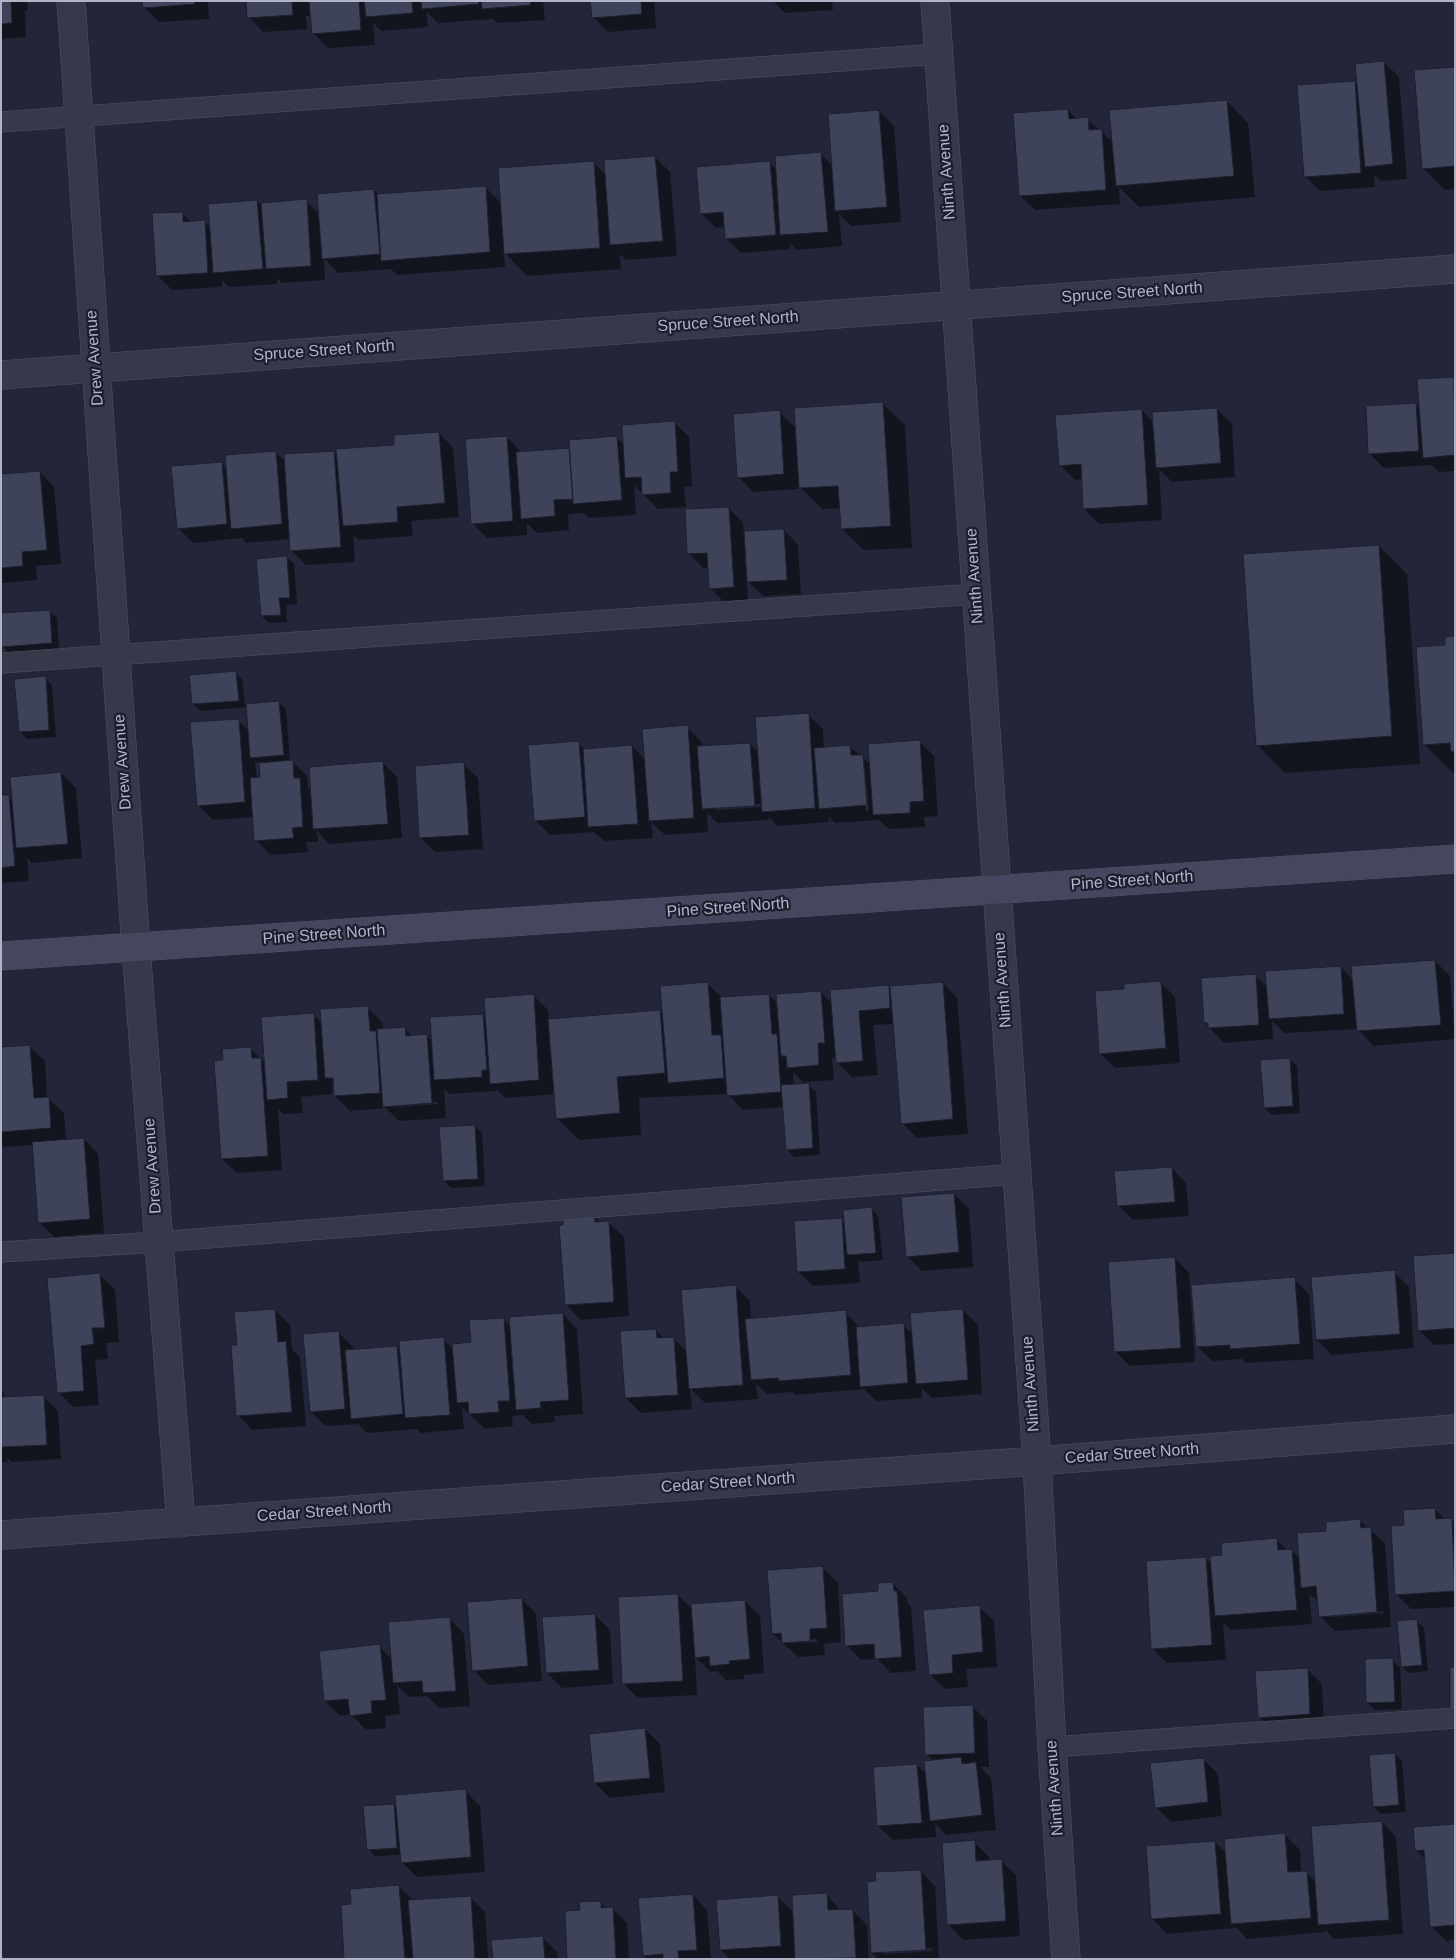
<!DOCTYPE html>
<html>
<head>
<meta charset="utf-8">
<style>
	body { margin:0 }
	#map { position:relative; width:1456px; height:1960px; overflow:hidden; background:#232639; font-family:Helvetica,sans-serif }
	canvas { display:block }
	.frame { position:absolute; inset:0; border:2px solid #b1b4c6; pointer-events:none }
</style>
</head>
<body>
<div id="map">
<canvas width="1456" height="1960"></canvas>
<div class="frame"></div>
</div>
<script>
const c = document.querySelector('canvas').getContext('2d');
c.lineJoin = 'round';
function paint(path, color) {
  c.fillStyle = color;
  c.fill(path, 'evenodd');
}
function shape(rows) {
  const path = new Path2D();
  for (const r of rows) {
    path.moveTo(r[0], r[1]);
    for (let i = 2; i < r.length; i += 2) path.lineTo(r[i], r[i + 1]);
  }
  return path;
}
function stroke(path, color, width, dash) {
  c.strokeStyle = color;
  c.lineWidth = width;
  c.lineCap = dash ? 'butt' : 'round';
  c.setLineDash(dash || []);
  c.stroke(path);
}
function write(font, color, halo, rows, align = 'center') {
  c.font = font + ' Helvetica,sans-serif';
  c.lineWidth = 4.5;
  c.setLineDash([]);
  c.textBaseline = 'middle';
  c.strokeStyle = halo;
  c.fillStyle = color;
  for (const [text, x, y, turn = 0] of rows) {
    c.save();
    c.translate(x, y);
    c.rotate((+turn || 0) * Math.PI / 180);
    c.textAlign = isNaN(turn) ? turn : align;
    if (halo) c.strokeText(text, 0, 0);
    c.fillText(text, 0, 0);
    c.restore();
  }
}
const shadow = shape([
	[1,1,27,1,28,10,25,11,26,37,1,39],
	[144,1,208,1,209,19,159,22,144,7],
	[248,1,543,1,545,20,498,23,493,19,438,23,426,11,428,27,382,31,373,23,375,45,328,48,314,34,312,16,306,16,307,29,263,32,249,17],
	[592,1,654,1,656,28,608,32,593,17],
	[773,1,832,1,833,10,785,13],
	[1384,62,1399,77,1407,179,1381,181,1374,175,1375,187,1320,191,1305,176,1354,82,1359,87],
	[1455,68,1455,189,1445,190,1423,168],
	[1227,101,1248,123,1255,197,1139,207,1119,187,1120,204,1035,210,1020,196,1068,110,1077,119,1087,119,1113,142],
	[879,111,894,126,901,222,851,226,839,214,842,246,796,250,790,243,790,249,741,253,726,238,725,227,716,228,701,213,770,162,777,170,821,154,833,166],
	[655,157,670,172,677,256,626,260,620,254,621,269,527,276,504,252,505,267,397,275,391,269,338,273,324,258,325,280,282,283,277,278,277,284,229,287,222,280,222,287,172,290,157,275,182,213,192,223,204,222,211,228,257,201,263,207,306,201,320,215,374,190,379,195,485,187,501,203,594,163,606,175],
	[1454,378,1455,471,1439,472,1432,465,1384,468,1369,453,1415,404,1421,409],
	[883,404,905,425,912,548,864,550,842,529,841,508,822,509,798,485,798,489,753,492,739,477,779,412,797,429],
	[1217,409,1232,424,1235,477,1172,482,1159,469,1162,520,1099,524,1084,509,1083,479,1075,480,1060,465,1142,410,1154,423],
	[674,422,689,437,692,486,684,487,686,507,658,509,644,495,643,492,641,492,634,485,636,515,589,518,584,513,568,514,569,530,537,533,527,523,527,535,487,538,472,523,507,437,522,453,570,449,616,437,624,445],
	[439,433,453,448,459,517,411,521,413,536,359,540,353,535,355,562,306,565,291,550,291,539,246,543,242,538,193,543,178,528,221,463,227,469,276,452,285,462,333,452,338,457,396,446],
	[40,472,54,487,61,564,36,566,37,580,3,583,1,581,1,475],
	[729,508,743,523,744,533,784,530,798,545,801,594,763,596,747,581,748,601,725,603,710,588,709,568,703,568,689,553],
	[1379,546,1407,574,1420,764,1285,773,1257,745],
	[287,557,294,564,297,604,286,605,287,622,269,623,262,616],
	[49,611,57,618,59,650,9,653,2,646],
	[1455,637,1455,772,1453,773,1424,744,1447,646],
	[235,672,242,679,245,705,279,702,286,709,290,762,293,762,307,776,308,788,312,792,382,762,397,777,402,838,329,844,317,831,318,842,306,842,308,852,270,855,256,840,254,817,213,820,198,805,238,720,249,731,248,707,201,711,193,704],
	[255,761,260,764,261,779,257,779],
	[45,678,52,685,56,737,27,739,20,732],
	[808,715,823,729,824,749,850,747,870,764,919,741,934,756,938,816,924,817,925,827,889,829,879,820,835,823,829,817,829,822,778,826,769,817,769,820,718,823,707,813,708,832,665,835,651,822,653,838,604,841,594,832,550,835,535,820,578,743,585,750,632,746,646,760,687,727,702,742,702,747,750,744,759,753],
	[862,765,865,768,869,811,866,811],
	[761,804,761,807,715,810,715,807],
	[463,764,478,778,483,849,435,852,420,837],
	[61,773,76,788,82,858,32,863,27,858,29,881,1,883,1,796,8,796,13,800],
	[1435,961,1450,976,1455,1039,1373,1046,1358,1029,1285,1033,1272,1021,1273,1039,1224,1043,1205,1023,1255,976,1268,988,1341,967,1354,981],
	[1160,982,1175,997,1180,1063,1115,1068,1100,1053,1126,990],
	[707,983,722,998,769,995,778,1004,821,992,832,1004,888,987,892,990,943,983,957,998,968,1134,917,1138,902,1123,894,1024,873,1025,878,1075,852,1077,837,1062,837,1057,832,1058,834,1080,803,1082,793,1072,794,1086,808,1085,816,1092,820,1155,794,1157,787,1149,784,1107,743,1110,728,1094,639,1098,641,1135,579,1140,557,1118,555,1094,506,1098,496,1089,496,1091,450,1094,444,1089,446,1118,399,1121,386,1108,350,1111,335,1096,334,1086,332,1083,332,1094,301,1097,303,1113,283,1114,278,1109,282,1170,237,1173,222,1159,224,1062,250,1048,266,1064,313,1014,322,1023,367,1007,382,1022,383,1030,405,1029,413,1037,427,1036,432,1041,482,1015,486,1019,533,995,548,1010,549,1020,660,1011,664,1015],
	[438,1102,438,1104,396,1107,396,1105],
	[30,1047,45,1061,47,1098,64,1113,66,1141,84,1139,98,1154,104,1233,54,1237,39,1222,33,1145,4,1147,1,1144,1,1048],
	[1289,1059,1297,1066,1300,1113,1272,1115,1265,1108],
	[475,1126,482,1133,485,1186,451,1188,444,1181],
	[1172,1168,1186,1183,1189,1216,1133,1220,1118,1205],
	[954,1194,969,1209,973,1267,922,1271,907,1256],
	[871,1208,878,1216,883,1260,858,1262,860,1283,813,1286,798,1272,841,1219,845,1223],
	[594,1216,601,1223,609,1223,624,1237,629,1316,581,1320,566,1305],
	[1455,1255,1455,1344,1434,1345,1419,1330],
	[1175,1258,1189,1273,1195,1362,1130,1366,1115,1351],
	[1394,1272,1409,1287,1414,1348,1332,1355,1317,1340],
	[100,1275,115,1290,119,1342,106,1343,108,1359,95,1360,99,1405,73,1407,58,1392],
	[1294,1279,1309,1294,1314,1359,1246,1363,1242,1359,1212,1361,1197,1346],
	[735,1286,750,1301,751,1320,845,1312,860,1328,903,1325,913,1334,963,1310,978,1325,982,1394,932,1398,922,1388,922,1398,876,1401,864,1389,795,1395,792,1392,767,1394,756,1384,758,1399,705,1403,690,1388,692,1409,641,1413,626,1398,656,1330,664,1338,673,1338,687,1352],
	[275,1310,290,1325,292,1349,300,1357,306,1426,252,1430,238,1415,238,1346],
	[563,1314,577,1329,583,1414,554,1416,555,1422,532,1424,523,1415,512,1416,513,1426,485,1429,462,1407,464,1429,421,1433,417,1429,367,1433,358,1424,326,1426,311,1412,338,1332,353,1347,353,1350,397,1347,401,1351,443,1339,453,1349,472,1344,503,1319,511,1327],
	[1,1391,4,1393,4,1399,43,1396,58,1411,61,1459,12,1462,7,1458,8,1462,1,1462],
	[1435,1509,1445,1520,1452,1520,1455,1522,1455,1607,1411,1609,1397,1595,1405,1527],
	[1360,1521,1385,1543,1391,1627,1335,1631,1320,1616,1319,1602,1309,1594,1312,1624,1231,1630,1223,1623,1226,1660,1167,1663,1152,1648,1205,1558,1212,1565,1223,1556,1277,1540,1288,1551,1292,1551,1300,1559,1328,1532],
	[1383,1611,1384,1613,1332,1617,1332,1615],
	[823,1568,838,1583,841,1642,824,1644,825,1655,798,1657,773,1634],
	[817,1639,817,1642,789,1643,787,1641],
	[892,1583,907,1598,908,1604,911,1607,916,1671,891,1673,878,1659,861,1660,847,1645,880,1592],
	[678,1595,693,1610,745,1601,760,1616,764,1673,744,1675,744,1679,726,1680,717,1671,711,1672,695,1657,697,1695,638,1698,623,1683],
	[522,1599,536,1614,542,1681,488,1685,474,1670],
	[979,1607,994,1621,997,1667,966,1669,968,1687,945,1689,930,1675],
	[595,1615,610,1630,613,1684,562,1688,547,1673],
	[450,1619,464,1634,470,1706,439,1708,427,1696,409,1697,397,1685,400,1714,385,1716,386,1728,366,1730,351,1714,340,1716,325,1701,379,1646,392,1659],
	[1417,1621,1424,1628,1428,1671,1409,1673,1402,1666],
	[1392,1660,1400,1667,1402,1709,1375,1710,1367,1703],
	[1307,1669,1322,1684,1324,1729,1274,1732,1259,1717],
	[972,1706,987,1721,989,1767,980,1767,991,1778,996,1830,946,1835,935,1823,936,1837,893,1840,878,1826,917,1765,927,1775,934,1761,926,1754],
	[645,1729,660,1744,665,1792,610,1798,595,1783],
	[1395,1754,1402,1761,1406,1812,1381,1814,1374,1807],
	[1203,1759,1218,1774,1222,1816,1171,1822,1156,1807],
	[465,1791,480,1806,485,1872,417,1877,402,1862,401,1855,375,1856,368,1849,393,1805,398,1809],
	[1382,1822,1396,1837,1403,1934,1334,1939,1325,1929,1325,1932,1247,1939,1235,1926,1235,1928,1167,1934,1153,1919,1215,1842,1227,1854,1285,1835,1300,1850,1301,1872,1306,1872,1316,1882],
	[1455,1826,1455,1940,1446,1941,1431,1926,1426,1860,1416,1850],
	[974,1842,989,1857,989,1861,1001,1861,1016,1875,1020,1936,963,1940,949,1925],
	[920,1871,935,1886,939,1959,878,1959,872,1953],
	[932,1948,932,1951,884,1954,884,1951],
	[399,1887,414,1901,470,1897,485,1912,488,1959,346,1959,352,1906],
	[826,1894,841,1911,852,1910,867,1925,869,1959,730,1959,721,1950,777,1896,794,1913],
	[693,1895,707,1910,711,1959,647,1959,644,1955],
	[600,1902,607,1909,612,1908,627,1923,629,1959,569,1959,581,1911],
	[542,1937,557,1952,558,1959,494,1959]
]);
const building = shape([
	[1,1,11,1,12,23,1,24,1,1],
	[142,1,194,1,195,4,143,8,142,1],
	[246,1,297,1,292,2,293,15,247,18,246,1],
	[309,1,359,1,361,30,312,34,309,1],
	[364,1,412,1,413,13,366,17,364,1],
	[421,1,478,1,479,4,422,9,421,1],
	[481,1,530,1,531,5,482,9,481,1],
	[590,1,641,1,642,14,592,18,590,1],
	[1384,61,1393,164,1365,167,1355,64,1384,61],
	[1455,67,1455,166,1422,169,1414,70,1455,67],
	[1355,81,1361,173,1304,177,1297,85,1355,81],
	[1227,100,1234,176,1116,186,1109,110,1227,100],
	[1068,109,1069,119,1088,117,1089,130,1102,129,1106,190,1019,196,1013,113,1068,109],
	[879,110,887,207,835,211,828,114,879,110],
	[821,152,828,232,780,235,775,156,821,152],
	[655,156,663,241,610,245,604,160,655,156],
	[594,161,600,248,504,254,498,168,594,161],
	[770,161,776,235,725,239,723,212,700,214,696,167,770,161],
	[486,186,490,252,381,261,377,194,486,186],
	[374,189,380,254,322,259,317,194,374,189],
	[307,199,311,266,266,269,261,203,307,199],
	[257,200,263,269,213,273,208,204,257,200],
	[183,212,183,222,205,220,208,273,156,276,152,213,183,212],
	[1454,377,1455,455,1423,458,1417,379,1454,377],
	[883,402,891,526,841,529,838,486,799,488,794,408,883,402],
	[1416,403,1419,451,1368,454,1366,406,1416,403],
	[1217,408,1221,463,1156,468,1152,412,1217,408],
	[1142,409,1148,505,1083,509,1081,464,1059,466,1055,415,1142,409],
	[780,410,784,474,737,478,733,414,780,410],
	[675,421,678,472,670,472,671,493,642,495,641,477,625,478,622,425,675,421],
	[439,432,445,503,397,507,398,522,343,526,336,449,394,445,394,435,439,432],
	[507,436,513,521,471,524,465,439,507,436],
	[617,436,622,500,573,504,569,440,617,436],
	[569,448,573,499,554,500,555,516,521,519,516,452,569,448],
	[276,451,282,524,231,529,225,455,276,451],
	[334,451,341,547,290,551,284,454,334,451],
	[222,462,227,524,177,529,171,466,222,462],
	[40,471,47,550,22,552,23,566,1,568,1,474,40,471],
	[729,507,734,587,709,589,707,553,687,554,685,509,729,507],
	[784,529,787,580,747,582,744,531,784,529],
	[1379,545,1392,736,1256,746,1243,554,1379,545],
	[287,556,290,598,279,598,281,615,261,616,256,559,287,556],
	[50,610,52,643,1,647,1,613,50,610],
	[1455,636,1455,751,1451,752,1450,743,1423,745,1416,647,1445,645,1445,637,1455,636],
	[236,671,239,701,192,704,189,675,236,671],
	[46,676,49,730,19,732,14,679,46,676],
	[279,701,284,755,250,758,246,704,279,701],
	[809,713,815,808,762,812,755,717,809,713],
	[239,719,245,802,197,806,190,722,239,719],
	[688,725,694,818,649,821,642,729,688,725],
	[920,740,924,801,910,802,910,813,873,815,868,744,920,740],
	[579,741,585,817,534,821,528,745,579,741],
	[750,743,755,806,702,809,697,746,750,743],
	[632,745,638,824,588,827,583,749,632,745],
	[850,745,851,755,863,755,867,805,819,809,814,748,850,745],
	[293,760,294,778,300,778,303,827,292,828,294,838,254,841,250,778,260,777,259,763,293,760],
	[383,761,388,824,313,829,309,767,383,761],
	[464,762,469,835,419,838,415,766,464,762],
	[61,772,68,844,16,848,10,777,61,772],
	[1,795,9,795,15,866,1,868,1,795],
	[1435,960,1441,1025,1357,1031,1351,966,1435,960],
	[1341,966,1344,1014,1269,1019,1265,971,1341,966],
	[1256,974,1259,1025,1208,1028,1208,1023,1204,1023,1201,978,1256,974],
	[1161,981,1166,1048,1099,1054,1095,991,1124,989,1124,984,1161,981],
	[708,982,712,1035,721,1035,724,1078,668,1083,660,986,708,982],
	[943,982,953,1119,901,1124,890,986,943,982],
	[889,985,890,1008,859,1011,863,1061,836,1063,830,990,889,985],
	[821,991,825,1043,818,1043,819,1065,787,1068,786,1056,781,1056,776,994,821,991],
	[534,994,539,1080,490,1084,484,998,534,994],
	[769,994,772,1034,777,1034,781,1092,727,1096,720,997,769,994],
	[368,1006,370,1031,376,1031,380,1093,334,1096,333,1078,325,1078,320,1009,368,1006],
	[660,1010,665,1073,617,1077,620,1113,556,1119,548,1019,660,1010],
	[314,1013,318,1080,287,1082,288,1098,267,1100,261,1017,314,1013],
	[483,1014,487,1070,482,1070,482,1077,434,1080,430,1017,483,1014],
	[405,1027,406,1036,427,1034,432,1103,383,1107,377,1029,405,1027],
	[30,1045,34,1098,49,1097,51,1128,1,1132,1,1047,30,1045],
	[251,1047,252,1058,261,1058,268,1156,221,1159,214,1061,223,1060,222,1049,251,1047],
	[1290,1058,1293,1106,1264,1108,1260,1060,1290,1058],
	[809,1083,813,1148,786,1150,781,1085,809,1083],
	[475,1125,478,1179,443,1181,439,1127,475,1125],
	[84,1138,90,1219,38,1223,32,1142,84,1138],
	[1172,1167,1175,1202,1117,1206,1114,1171,1172,1167],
	[954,1193,959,1252,906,1257,901,1197,954,1193],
	[872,1207,876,1253,847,1255,843,1210,872,1207],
	[594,1215,595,1222,609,1221,614,1302,565,1305,559,1226,563,1225,563,1217,594,1215],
	[842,1218,845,1269,797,1272,794,1221,842,1218],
	[1455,1253,1455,1328,1418,1331,1413,1256,1455,1253],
	[1175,1257,1181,1348,1114,1352,1108,1262,1175,1257],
	[1395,1270,1400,1334,1316,1340,1311,1277,1395,1270],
	[100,1273,105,1328,92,1328,94,1344,81,1346,84,1391,57,1393,47,1278,100,1273],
	[1295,1277,1300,1344,1230,1349,1230,1345,1196,1347,1191,1285,1295,1277],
	[736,1285,743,1385,689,1389,681,1290,736,1285],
	[275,1309,278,1342,286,1341,292,1412,236,1416,231,1345,237,1345,234,1312,275,1309],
	[963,1309,968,1380,916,1384,910,1313,963,1309],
	[846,1310,851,1375,779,1381,778,1378,751,1380,745,1319,846,1310],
	[563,1313,569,1400,540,1402,541,1408,516,1410,509,1317,563,1313],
	[504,1318,510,1401,498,1401,499,1412,469,1414,468,1402,457,1403,452,1344,471,1342,469,1320,504,1318],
	[904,1323,908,1383,860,1387,856,1327,904,1323],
	[656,1329,657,1338,674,1337,678,1395,625,1398,620,1331,656,1329],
	[339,1331,345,1409,310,1412,303,1334,339,1331],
	[444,1337,450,1415,405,1418,399,1341,444,1337],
	[397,1346,403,1414,351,1419,345,1350,397,1346],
	[44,1395,47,1445,1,1447,1,1397,44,1395],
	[1435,1508,1436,1519,1452,1518,1455,1591,1395,1595,1391,1526,1404,1525,1403,1510,1435,1508],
	[1360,1519,1361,1528,1371,1527,1377,1612,1319,1617,1316,1586,1301,1588,1297,1533,1326,1531,1326,1522,1360,1519],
	[1277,1538,1278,1550,1292,1549,1297,1610,1215,1616,1210,1556,1222,1555,1221,1543,1277,1538],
	[1206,1557,1212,1645,1151,1649,1146,1561,1206,1557],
	[823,1566,827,1628,810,1629,810,1641,782,1643,781,1633,772,1634,767,1570,823,1566],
	[893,1582,894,1591,897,1591,902,1657,875,1659,874,1644,845,1646,842,1594,878,1591,878,1583,893,1582],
	[678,1594,683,1681,622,1684,618,1597,678,1594],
	[522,1598,528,1666,472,1671,467,1602,522,1598],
	[745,1600,750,1659,729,1661,730,1664,710,1666,709,1656,695,1658,691,1604,745,1600],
	[980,1605,983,1652,952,1655,953,1673,929,1675,923,1610,980,1605],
	[595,1614,599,1670,546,1673,542,1617,595,1614],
	[450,1617,456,1691,423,1693,422,1681,393,1683,388,1622,450,1617],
	[1417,1619,1422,1665,1401,1667,1397,1621,1417,1619],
	[380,1644,386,1700,371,1701,372,1713,350,1716,348,1699,324,1701,319,1651,380,1644],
	[1393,1658,1395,1702,1366,1703,1365,1659,1393,1658],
	[1450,1667,1455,1667,1455,1709,1450,1709,1450,1667],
	[1308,1668,1310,1714,1258,1718,1255,1671,1308,1668],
	[973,1705,975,1753,925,1755,923,1707,973,1705],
	[645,1728,650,1778,594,1783,589,1734,645,1728],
	[1395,1753,1399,1805,1373,1807,1369,1755,1395,1753],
	[961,1757,962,1764,976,1762,982,1815,930,1821,924,1761,961,1757],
	[1204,1758,1208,1802,1155,1808,1150,1763,1204,1758],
	[917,1764,922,1823,877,1826,873,1767,917,1764],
	[466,1789,471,1857,401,1863,395,1795,466,1789],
	[394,1804,397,1848,367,1850,363,1806,394,1804],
	[1382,1821,1389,1920,1318,1925,1311,1826,1382,1821],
	[1455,1824,1455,1925,1430,1927,1424,1850,1415,1851,1413,1827,1455,1824],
	[1285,1833,1288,1872,1307,1871,1311,1918,1231,1924,1224,1839,1285,1833],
	[975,1840,976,1861,1002,1859,1006,1921,947,1925,942,1843,975,1840],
	[1215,1841,1221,1914,1151,1919,1146,1846,1215,1841],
	[921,1870,926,1950,871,1953,867,1882,876,1881,875,1872,921,1870],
	[399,1885,405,1959,344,1959,341,1905,351,1904,350,1889,399,1885],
	[827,1893,828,1910,853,1909,856,1958,795,1959,792,1895,827,1893],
	[693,1894,697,1950,678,1951,679,1959,663,1959,663,1954,643,1956,638,1898,693,1894],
	[778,1895,781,1946,720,1950,716,1900,778,1895],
	[471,1896,475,1959,413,1959,408,1900,471,1896],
	[601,1901,601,1908,613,1907,616,1959,567,1959,565,1911,580,1910,579,1902,601,1901],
	[543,1936,545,1959,493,1959,491,1940,543,1936]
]);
const lane = shape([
	[1,122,938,54],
	[1,663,976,594],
	[1,1252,158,1242,1017,1174],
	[1052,1747,1455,1718]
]);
const street = shape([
	[71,1,136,948,181,1523],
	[935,1,1037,1461,1052,1747,1066,1959],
	[1,375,1455,269],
	[1,1535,1037,1461,1455,1429]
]);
const secondary = shape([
	[1,956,1455,859]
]);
const streetNames = [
	["Ninth Avenue",947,172,-94],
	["Spruce Street North",1132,293,-4],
	["Spruce Street North",728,322,-4],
	["Spruce Street North",324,351,-4],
	["Drew Avenue",95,358,-94],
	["Ninth Avenue",975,576,-94],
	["Drew Avenue",123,762,-94],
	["Pine Street North",1132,881,-4],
	["Pine Street North",728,908,-4],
	["Pine Street North",324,935,-4],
	["Ninth Avenue",1003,980,-94],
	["Drew Avenue",153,1166,-94],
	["Ninth Avenue",1031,1384,-94],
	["Cedar Street North",1132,1454,-4],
	["Cedar Street North",728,1483,-4],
	["Cedar Street North",324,1512,-4],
	["Ninth Avenue",1055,1788,-94]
];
paint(shadow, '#0007');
paint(building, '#3f4359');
stroke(building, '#1d2030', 1);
stroke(lane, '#515465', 21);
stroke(street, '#515465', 29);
stroke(secondary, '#515465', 29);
stroke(lane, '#36394a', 20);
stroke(street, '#36394a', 28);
stroke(secondary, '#44475d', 28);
write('16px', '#b1b4c6', '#1c1e2e', streetNames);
</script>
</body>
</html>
